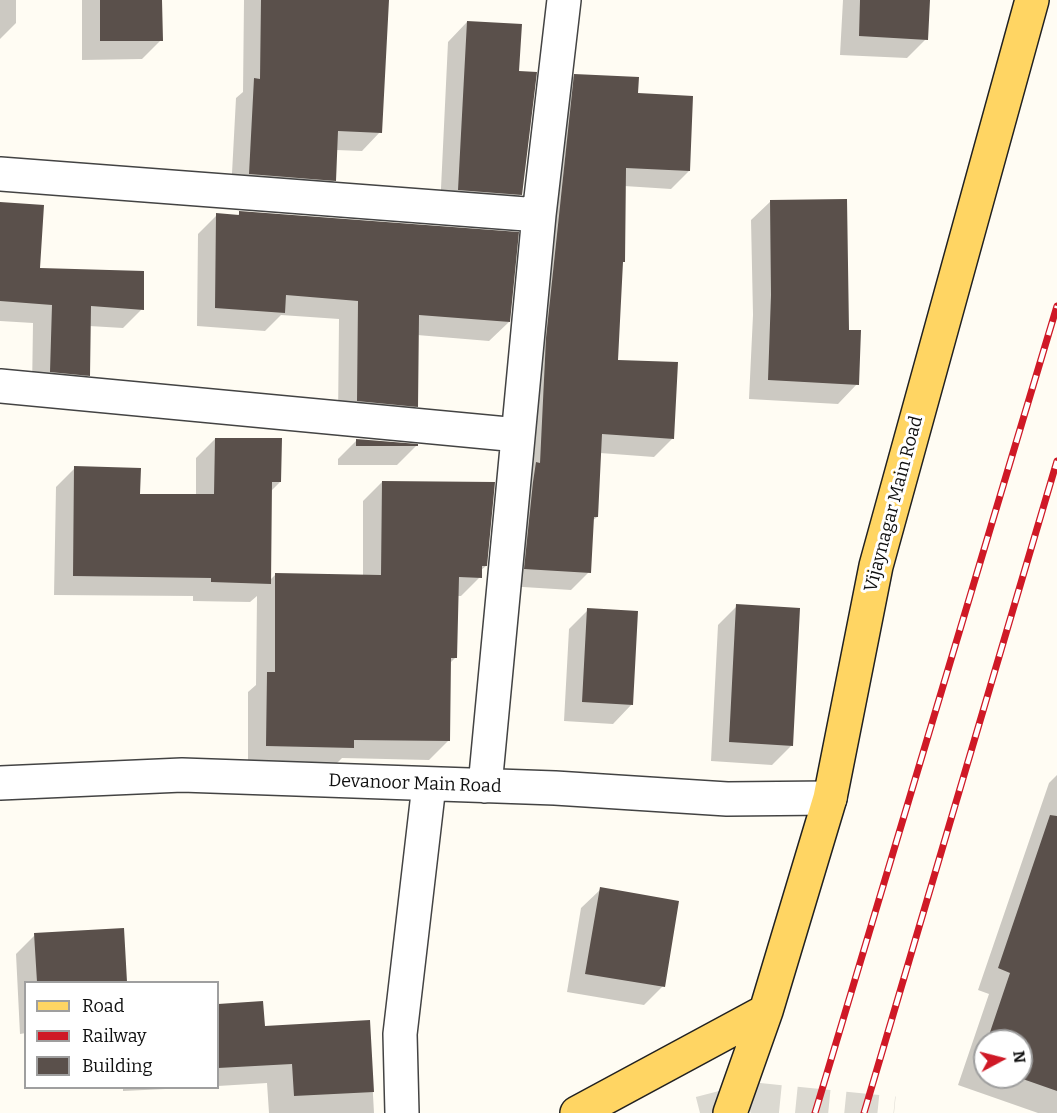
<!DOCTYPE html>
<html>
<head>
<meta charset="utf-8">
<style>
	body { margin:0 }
	#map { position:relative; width:1057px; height:1113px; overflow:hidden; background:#fffcf3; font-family:Bitter,serif }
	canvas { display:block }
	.legend { position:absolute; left:24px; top:981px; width:195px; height:108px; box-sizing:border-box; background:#fff; border:2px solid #9f9f9f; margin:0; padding:8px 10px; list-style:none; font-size:18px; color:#101010 }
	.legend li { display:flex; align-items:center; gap:12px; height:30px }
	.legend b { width:30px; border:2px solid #9f9f9f }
	.north { position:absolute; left:973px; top:1029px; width:60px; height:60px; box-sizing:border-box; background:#fff; border:2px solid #9f9f9f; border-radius:50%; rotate:83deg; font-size:16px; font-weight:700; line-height:24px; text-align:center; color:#101010 }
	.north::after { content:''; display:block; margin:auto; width:21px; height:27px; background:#cf1926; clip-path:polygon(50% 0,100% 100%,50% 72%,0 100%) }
</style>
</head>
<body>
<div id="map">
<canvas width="1057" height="1113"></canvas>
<ul class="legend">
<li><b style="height:8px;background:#ffd563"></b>Road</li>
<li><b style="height:8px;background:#cf1926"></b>Railway</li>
<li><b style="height:16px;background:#5a504b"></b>Building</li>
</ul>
<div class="north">N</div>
</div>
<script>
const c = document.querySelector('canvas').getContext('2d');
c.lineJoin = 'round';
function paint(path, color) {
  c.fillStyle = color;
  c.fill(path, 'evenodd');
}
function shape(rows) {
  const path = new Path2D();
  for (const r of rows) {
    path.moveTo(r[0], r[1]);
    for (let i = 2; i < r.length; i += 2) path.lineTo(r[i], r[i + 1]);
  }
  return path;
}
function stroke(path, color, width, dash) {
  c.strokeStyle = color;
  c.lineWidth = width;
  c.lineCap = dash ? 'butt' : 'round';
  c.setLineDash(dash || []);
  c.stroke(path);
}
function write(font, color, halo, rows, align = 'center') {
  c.font = font + ' Bitter,serif';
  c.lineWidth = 6;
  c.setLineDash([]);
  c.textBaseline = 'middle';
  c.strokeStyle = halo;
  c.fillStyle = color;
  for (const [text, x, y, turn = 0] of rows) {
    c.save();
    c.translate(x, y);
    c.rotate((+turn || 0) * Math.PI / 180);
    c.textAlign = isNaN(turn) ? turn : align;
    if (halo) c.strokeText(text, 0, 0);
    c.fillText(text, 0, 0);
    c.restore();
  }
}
const shadow = shape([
	[0,0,16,0,16,23,0,39],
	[82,0,161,0,161,40,142,59,82,60],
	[244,0,388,0,380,132,362,151,336,150,335,180,317,198,231,192,236,98,243,92],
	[843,0,928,0,926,39,907,58,840,55],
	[467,22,517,73,521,194,502,213,440,209,448,42],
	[575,75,636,94,689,171,671,189,624,186,616,361,673,438,654,457,600,453,597,517,592,521,589,572,571,590,507,586,556,94],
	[771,201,847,331,857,384,838,404,749,399,753,315,751,220],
	[0,203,38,270,142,309,123,328,89,326,88,375,69,394,32,391,33,323,0,321],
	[240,213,509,322,489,341,417,335,417,406,397,425,338,420,339,319,281,315,265,331,197,326,198,234,217,215,237,216],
	[215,439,280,482,271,491,269,581,276,574,363,576,363,501,382,482,486,566,480,571,480,577,461,596,457,596,456,657,449,664,448,741,429,760,342,758,333,767,248,765,248,692,256,685,257,596,250,602,193,601,193,596,54,595,56,487,75,468,139,495,196,496,196,458],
	[357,440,416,446,397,465,338,465,338,459],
	[737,606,791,746,772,765,711,761,718,625],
	[588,610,632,704,613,724,564,721,569,629],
	[1057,775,1057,1113,1038,1113,958,1085,989,994,978,990,1049,783],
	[985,1041,1021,1041,1021,1077,985,1077],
	[601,889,663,986,644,1005,567,992,581,908],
	[123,929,126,982,26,982,26,1033,20,1034,16,954,35,935],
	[262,1003,263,1027,369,1022,374,1113,269,1113,267,1083,218,1086,218,1005],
	[123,1088,187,1088,123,1091]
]);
const building = shape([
	[100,0,162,0,163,41,100,41],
	[261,0,389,0,382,133,338,131,336,181,249,174,254,78,260,79],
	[860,0,930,0,928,40,859,36],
	[467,21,522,24,519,71,537,72,522,195,458,190],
	[574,74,639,77,638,93,693,96,690,171,626,168,625,262,623,262,618,360,678,362,674,439,602,434,598,517,594,517,591,573,524,569,533,482,536,462,540,463,546,338],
	[847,199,849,330,861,330,859,385,768,380,771,295,770,200],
	[0,202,44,205,40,268,144,271,144,310,91,306,90,376,50,372,52,305,0,301],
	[239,211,519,232,510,322,419,315,418,407,357,401,358,301,286,295,285,313,215,308,216,213,239,215],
	[215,438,282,438,281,482,272,482,271,584,211,582,211,578,73,576,74,466,141,468,140,494,214,494],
	[356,439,418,444,418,446,356,446],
	[382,481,495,482,487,566,482,566,482,578,459,577,457,658,451,658,450,741,354,740,354,748,266,746,267,672,275,672,275,573,381,575],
	[736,604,800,608,793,746,729,742],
	[587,608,638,611,633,705,582,702],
	[1050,815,1057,816,1057,1091,1017,1077,1021,1077,1021,1041,987,1041,1010,973,998,968],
	[600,887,679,901,665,987,585,974],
	[124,928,127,982,37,982,34,933],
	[263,1001,265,1026,370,1020,374,1092,294,1096,292,1064,218,1068,218,1004]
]);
const minorTunnel = shape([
	[700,1113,754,1099,894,1113]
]);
const minor = shape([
	[0,174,539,215],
	[0,386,518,435],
	[0,783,182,775,555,788,727,799,830,798],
	[485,786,539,215,564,0],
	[402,1113,400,1034,429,785]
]);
const major = shape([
	[577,1113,766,1011],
	[730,1113,766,1011,830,798,876,566,1032,0]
]);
const rail = shape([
	[815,1113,1057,306],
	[864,1113,1057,461]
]);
const streetNames = [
	["Vijaynagar Main Road",894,504,-75],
	["Devanoor Main Road",415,784,2]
];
paint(shadow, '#0003');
paint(building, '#5a504b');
stroke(minorTunnel, '#dbd9d1', 33, [33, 16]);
stroke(minor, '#434343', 36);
stroke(major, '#212121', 36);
stroke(minor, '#fff', 33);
stroke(major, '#ffd563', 33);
stroke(rail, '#cf1926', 7);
stroke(rail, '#fff', 4.5, [14]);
write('18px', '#101010', '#fff', streetNames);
</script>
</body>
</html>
